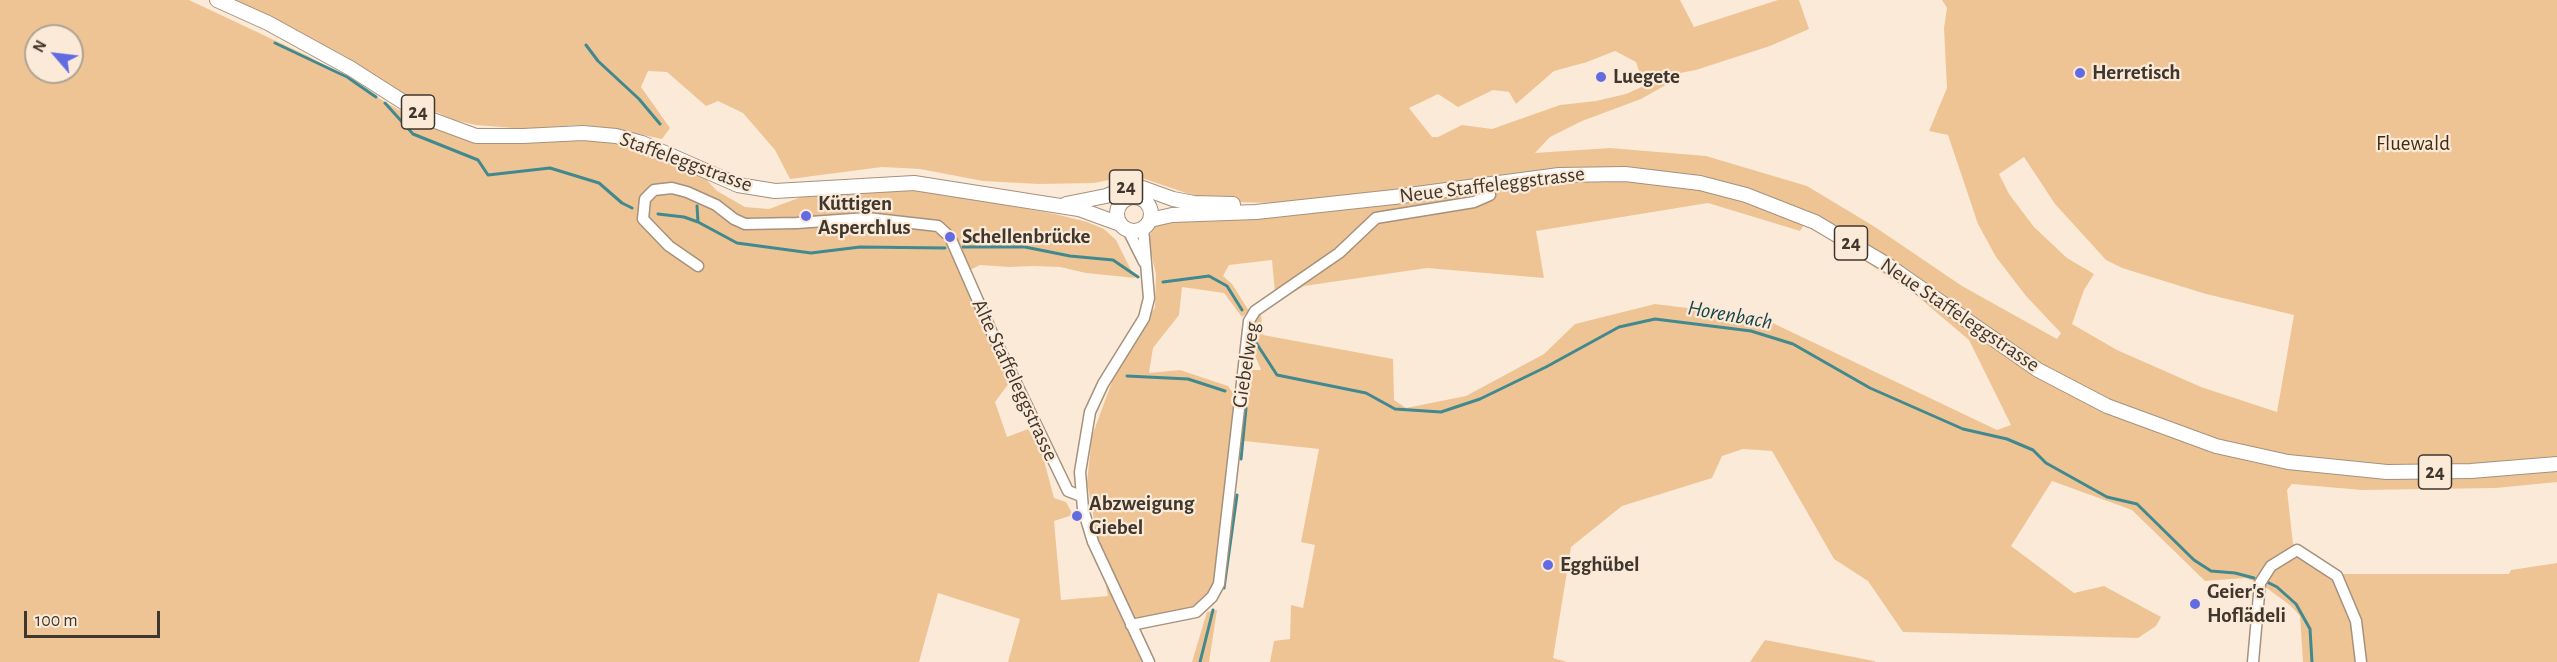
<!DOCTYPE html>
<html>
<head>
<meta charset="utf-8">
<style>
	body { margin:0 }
	#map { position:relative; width:2557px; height:662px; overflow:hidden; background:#fcead8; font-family:"Alegreya Sans",sans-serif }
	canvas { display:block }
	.north { position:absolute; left:24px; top:24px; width:60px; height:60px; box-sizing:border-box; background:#fcead8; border:2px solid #b0a294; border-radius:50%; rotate:298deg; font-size:16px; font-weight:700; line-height:24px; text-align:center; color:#3f362d }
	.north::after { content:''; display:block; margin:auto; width:21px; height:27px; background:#636be3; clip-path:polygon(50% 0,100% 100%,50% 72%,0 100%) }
	.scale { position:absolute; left:24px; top:611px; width:136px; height:27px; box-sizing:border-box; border:3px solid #3f362d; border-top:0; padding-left:8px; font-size:18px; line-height:21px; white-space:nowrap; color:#3f362d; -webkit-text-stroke:4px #fcead8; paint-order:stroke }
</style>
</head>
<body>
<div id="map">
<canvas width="2557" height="662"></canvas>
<div class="north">N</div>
<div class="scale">100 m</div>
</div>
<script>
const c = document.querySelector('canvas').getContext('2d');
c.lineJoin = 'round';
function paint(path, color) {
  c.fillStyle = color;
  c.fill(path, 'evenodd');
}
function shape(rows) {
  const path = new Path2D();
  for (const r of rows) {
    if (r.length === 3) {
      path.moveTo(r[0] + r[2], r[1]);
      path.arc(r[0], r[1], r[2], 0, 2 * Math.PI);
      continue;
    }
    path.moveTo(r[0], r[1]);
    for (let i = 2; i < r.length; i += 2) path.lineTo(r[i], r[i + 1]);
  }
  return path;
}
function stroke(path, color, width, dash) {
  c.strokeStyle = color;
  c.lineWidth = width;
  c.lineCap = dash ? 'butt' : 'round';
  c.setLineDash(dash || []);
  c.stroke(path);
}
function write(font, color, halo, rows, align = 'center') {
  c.font = font + ' "Alegreya Sans",sans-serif';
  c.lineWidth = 4.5;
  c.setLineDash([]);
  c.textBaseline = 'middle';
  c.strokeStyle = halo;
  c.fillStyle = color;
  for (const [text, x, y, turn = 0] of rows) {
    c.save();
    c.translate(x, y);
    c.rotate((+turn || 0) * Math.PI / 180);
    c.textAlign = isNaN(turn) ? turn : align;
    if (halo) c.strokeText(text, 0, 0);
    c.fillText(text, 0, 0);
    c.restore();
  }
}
const green = shape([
	[0,0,189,0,308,56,414,119,443,132,478,141,594,139,632,146,701,174,717,191,745,207,769,209,804,196,904,189,959,196,1055,214,1087,222,1104,229,1116,240,1135,278,1086,273,1060,267,1034,266,1009,267,980,265,960,275,1009,383,995,402,1007,437,1028,429,1041,449,1054,498,1066,502,1073,515,1054,521,1061,600,1108,596,1087,482,1092,436,1113,379,1155,307,1156,274,1148,240,1156,221,1222,215,1535,172,1490,177,1342,199,1277,203,1234,202,1189,194,1133,175,1094,183,1039,184,983,181,920,169,882,167,790,179,775,150,743,113,718,101,706,106,667,72,648,71,641,87,670,128,662,139,610,128,579,125,525,129,476,125,455,120,420,105,341,54,236,0,1680,0,1694,27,1778,0,1799,0,1809,29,1770,46,1696,70,1675,74,1664,86,1641,99,1582,121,1550,137,1535,153,1610,148,1706,156,1807,186,1875,227,1962,286,2057,339,2061,333,2026,296,1996,257,1978,224,1948,135,1929,131,1947,88,1944,28,1947,8,1942,0,2557,0,2557,482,2496,488,2362,490,2292,484,2287,490,2293,544,2339,574,2509,574,2511,570,2557,563,2557,662,2303,662,2300,616,2291,606,2260,583,2245,578,2205,581,2132,510,2052,481,2011,546,2074,593,2104,586,2161,617,2156,626,2138,638,1903,632,1868,581,1834,559,1772,451,1743,449,1722,456,1712,478,1622,506,1571,547,1553,658,1567,662,1270,662,1274,641,1290,639,1291,605,1303,608,1315,545,1301,542,1319,449,1235,440,1219,584,1196,612,1132,625,1148,662,1008,662,1020,619,938,593,919,662,0,662],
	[36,36,72,36,72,72,36,72],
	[1615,51,1636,62,1644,86,1626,94,1596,101,1560,105,1492,129,1462,125,1438,137,1432,137,1409,108,1438,94,1458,107,1493,90,1509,92,1516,104,1554,71,1587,62],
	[2024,157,2055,204,2106,260,2122,268,2206,294,2294,315,2277,412,2201,387,2117,350,2072,324,2084,290,2094,274,2067,258,2034,227,2009,194,1999,174],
	[1708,203,1800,231,1804,225,1824,234,1916,295,1969,340,2011,425,1997,430,1760,317,1655,304,1575,324,1544,354,1466,396,1406,408,1394,400,1393,359,1263,335,1261,314,1244,329,1261,370,1248,370,1235,396,1228,386,1180,370,1149,373,1153,348,1179,315,1182,287,1224,293,1242,317,1249,311,1232,284,1223,276,1229,265,1272,260,1276,303,1304,286,1427,268,1544,278,1536,231],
	[1217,610,1209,662,1192,662,1207,612],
	[1765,640,1874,661,1876,662,1750,662]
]);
const stream = shape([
	[275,43,347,77,376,97],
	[586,45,598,61,639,99,660,124],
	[385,103,413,134,478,160,488,175,550,168,599,183,622,203,632,208],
	[697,206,698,222],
	[658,214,684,217,698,222,737,243,811,253,860,247,945,248],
	[963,247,1025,247,1070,256,1113,260,1138,277],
	[1163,282,1209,276,1227,286,1242,310],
	[1253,338,1277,375,1366,393,1395,409,1441,412,1480,399,1546,367,1619,327,1655,319,1751,331,1793,344,1870,388,1963,429,2007,439,2033,450,2046,463,2107,497,2137,504,2194,560,2211,571,2235,573,2254,578],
	[1127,376,1188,379,1225,391],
	[1241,459,1246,408],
	[2267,582,2277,587,2296,604,2310,629,2312,662],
	[1224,588,1237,495],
	[1200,662,1213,610]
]);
const minor = shape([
	[1143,228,1149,298,1144,318,1103,384,1090,412,1080,472,1083,509,1093,542,1149,662],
	[1128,230,1144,262],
	[698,266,669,246,643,219,645,199,654,190,672,188,687,192,716,205,734,219,745,224,797,223,867,218,938,226,950,237,993,335,1068,491,1081,496],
	[1131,625,1196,612,1212,597,1219,584,1249,321,1255,311,1339,253,1376,218,1474,202,1490,195],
	[2253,662,2260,583,2271,566,2297,550,2337,576,2356,621,2361,662]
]);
const major = shape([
	[217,0,268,23,350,68,430,119,476,136,523,136,583,133,616,136,642,143,738,185,775,191,914,183,1079,209,1120,224],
	[1134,214,17],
	[1066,204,1106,196,1129,187,1137,186,1173,199,1194,203,1233,204],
	[1150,220,1172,215,1256,212,1394,197,1559,175,1625,174,1700,183,1746,195,1815,222,1886,264,2038,370,2107,406,2216,446,2288,462,2387,472,2471,471,2557,464]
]);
const markers = [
	[2080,73,6,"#636be3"],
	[1601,77,6,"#636be3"],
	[806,216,6,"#636be3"],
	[950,237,6,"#636be3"],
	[1077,516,6,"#636be3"],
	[1548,565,6,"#636be3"],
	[2195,604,6,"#636be3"]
];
const shields = [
	[418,112,33],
	[1126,187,33],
	[1851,243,33],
	[2435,472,33]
];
const shieldNames = [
	["24",418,112],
	["24",1126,187],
	["24",1851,243],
	["24",2435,472]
];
const poiNames = [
	["Herretisch",2092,73],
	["Luegete",1613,77],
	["Küttigen",818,204],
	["Asperchlus",818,228],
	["Schellenbrücke",962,237],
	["Abzweigung",1089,504],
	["Giebel",1089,528],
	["Egghübel",1560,565],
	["Geier's",2207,592],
	["Hoflädeli",2207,616]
];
const parkNames = [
	["Fluewald",2413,144]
];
const streetNames = [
	["Staffeleggstrasse",686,162,20],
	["Neue Staffeleggstrasse",1492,185,-7],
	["Neue Staffeleggstrasse",1960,315,34],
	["Giebelweg",1246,365,-81],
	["Alte Staffeleggstrasse",1015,380,65]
];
const waterNames = [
	["Horenbach",1730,315,10]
];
paint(green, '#efc495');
stroke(stream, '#41898e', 3);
stroke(minor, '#a5917c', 13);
stroke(major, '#a5917c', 16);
stroke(minor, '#fff', 10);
stroke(major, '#fff', 14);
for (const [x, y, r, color] of markers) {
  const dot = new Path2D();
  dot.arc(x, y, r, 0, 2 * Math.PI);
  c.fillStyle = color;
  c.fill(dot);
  stroke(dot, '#fcead8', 2);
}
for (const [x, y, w] of shields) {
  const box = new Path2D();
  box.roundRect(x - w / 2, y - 17, w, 34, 4.5);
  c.fillStyle = '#fcead8';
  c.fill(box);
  stroke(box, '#3f362d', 1.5);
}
write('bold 20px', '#3f362d', null, shieldNames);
write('bold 21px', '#3f362d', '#fcead8', poiNames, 'left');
write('21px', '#412c12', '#fcead8', parkNames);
write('21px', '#3f362d', '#fcead8', streetNames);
write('italic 22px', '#16464a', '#fcead8', waterNames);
</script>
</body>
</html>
